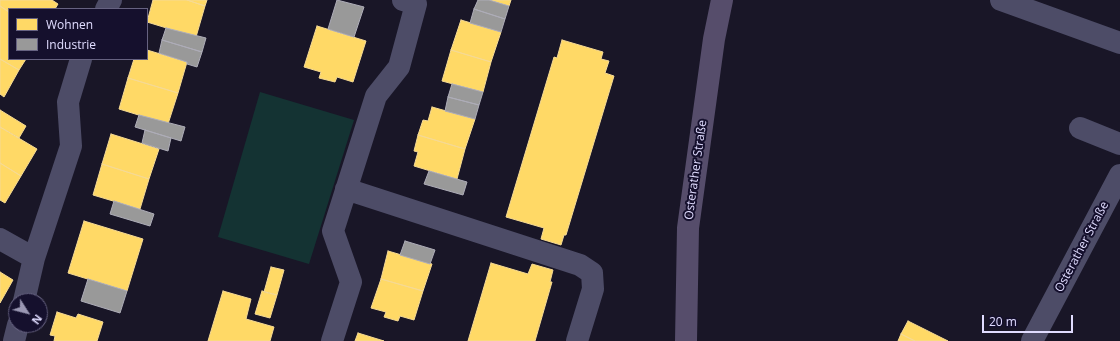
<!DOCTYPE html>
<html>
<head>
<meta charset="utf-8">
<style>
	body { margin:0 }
	#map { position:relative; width:1120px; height:341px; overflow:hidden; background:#191627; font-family:"Open Sans",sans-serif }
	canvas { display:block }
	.legend { position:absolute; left:8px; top:8px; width:140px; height:52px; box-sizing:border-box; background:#15102d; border:1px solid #666281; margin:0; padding:5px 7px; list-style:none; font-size:12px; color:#e0dcff }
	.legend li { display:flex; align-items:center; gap:8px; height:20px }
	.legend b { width:20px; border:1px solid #666281 }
	.north { position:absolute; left:8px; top:293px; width:40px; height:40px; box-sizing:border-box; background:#15102d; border:1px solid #666281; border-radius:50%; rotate:126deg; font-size:11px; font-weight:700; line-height:16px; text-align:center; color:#e0dcff }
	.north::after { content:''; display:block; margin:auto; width:14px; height:18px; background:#9a97b3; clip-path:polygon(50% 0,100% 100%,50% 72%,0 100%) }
	.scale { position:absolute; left:982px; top:315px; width:91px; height:18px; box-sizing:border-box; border:2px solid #e0dcff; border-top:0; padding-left:5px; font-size:12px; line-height:14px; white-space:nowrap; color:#e0dcff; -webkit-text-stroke:3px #15102d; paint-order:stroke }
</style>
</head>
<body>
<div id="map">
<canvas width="1120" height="341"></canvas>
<ul class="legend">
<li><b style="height:11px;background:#ffd966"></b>Wohnen</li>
<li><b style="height:11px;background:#999"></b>Industrie</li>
</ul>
<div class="north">N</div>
<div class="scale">20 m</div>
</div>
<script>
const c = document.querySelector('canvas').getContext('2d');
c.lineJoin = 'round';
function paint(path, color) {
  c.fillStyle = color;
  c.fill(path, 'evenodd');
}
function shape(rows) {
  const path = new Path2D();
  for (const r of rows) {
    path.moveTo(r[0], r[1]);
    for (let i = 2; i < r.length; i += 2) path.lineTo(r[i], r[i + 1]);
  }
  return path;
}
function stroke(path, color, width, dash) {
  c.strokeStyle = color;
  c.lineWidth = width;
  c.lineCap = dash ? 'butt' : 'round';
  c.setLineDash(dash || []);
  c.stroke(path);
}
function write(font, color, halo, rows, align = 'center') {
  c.font = font + ' "Open Sans",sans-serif';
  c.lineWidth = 4;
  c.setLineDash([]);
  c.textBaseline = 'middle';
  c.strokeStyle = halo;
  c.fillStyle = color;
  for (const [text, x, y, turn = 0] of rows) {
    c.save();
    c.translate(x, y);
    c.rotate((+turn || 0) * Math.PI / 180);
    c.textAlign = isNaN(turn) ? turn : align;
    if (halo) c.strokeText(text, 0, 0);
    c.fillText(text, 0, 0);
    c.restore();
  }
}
const green = shape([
	[260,92,354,120,309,264,218,237]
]);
const homes = shape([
	[0,0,52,0,58,4,55,9,9,9,9,12,0,6,0,0],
	[153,0,187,0,205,6,196,37,147,22,153,0],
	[187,0,207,0,205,6,187,0],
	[489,0,511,0,509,6,489,0],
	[0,6,9,12,9,59,26,59,19,70,0,59,0,6],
	[461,20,501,32,491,62,451,50,461,20],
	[317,26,366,41,353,82,337,77,335,82,319,78,321,72,304,67,317,26],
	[562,40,603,52,601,59,609,61,605,73,614,76,566,235,564,235,561,245,541,239,544,228,506,217,554,57,557,58,562,40],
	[147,50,187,62,178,93,128,78,134,59,147,59,147,50],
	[451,50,491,62,483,92,442,81,451,50],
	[0,59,19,70,4,97,0,94,0,59],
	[128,78,178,93,168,124,119,109,128,78],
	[432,107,475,119,465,149,418,135,423,120,428,121,432,107],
	[0,110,26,126,19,138,0,127,0,110],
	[0,127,37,149,21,176,0,163,0,127],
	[111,134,159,149,149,179,102,164,111,134],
	[418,135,465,149,457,179,414,166,418,152,414,151,418,135],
	[0,163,21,176,5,203,0,200,0,163],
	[102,164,149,179,140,209,93,195,102,164],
	[84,221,143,239,127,291,68,273,84,221],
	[388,251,432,264,423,291,381,279,388,251],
	[491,263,528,274,532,264,553,270,550,282,552,282,535,341,468,341,491,263],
	[271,267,284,270,277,295,264,292,271,267],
	[0,272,13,280,0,303,0,272],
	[381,279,423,291,414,320,400,316,398,321,384,317,386,312,371,308,381,279],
	[223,291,251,299,246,319,274,327,270,341,208,341,223,291],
	[262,291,277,295,270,318,255,314,262,291],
	[57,312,76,318,78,314,103,322,97,341,54,341,55,336,50,335,57,312],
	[908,321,948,341,915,341,901,334,908,321],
	[358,333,384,341,355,341,358,333],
	[901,334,915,341,898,341,901,334]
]);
const industry = shape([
	[337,0,364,7,354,37,328,29,337,0],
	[478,0,489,0,509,6,505,19,474,9,478,0],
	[474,9,505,19,501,32,470,23,474,9],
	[166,28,206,38,202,52,162,40,166,28],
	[162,40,202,52,197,67,187,64,187,62,159,53,162,40],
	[452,84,483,92,479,105,448,97,452,84],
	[448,97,479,105,475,119,445,111,448,97],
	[139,115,185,127,181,141,135,127,139,115],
	[145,130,171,138,168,151,142,143,145,130],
	[429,171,467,182,463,195,424,184,429,171],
	[114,201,154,214,150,226,110,214,114,201],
	[405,241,435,250,430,264,400,255,405,241],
	[88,279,127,291,120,313,81,301,88,279]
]);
const minor = shape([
	[1001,0,1120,43],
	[106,9,111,0],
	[1080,128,1120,144],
	[346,189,580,265,592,273,593,289,577,341],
	[0,239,34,258,71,146,68,102,81,59],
	[24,301,34,258],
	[14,341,18,325],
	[332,341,351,282,333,231,376,96,399,67,416,4,403,0],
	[1032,341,1120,175]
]);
const major = shape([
	[686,341,688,228,714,39,722,0]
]);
const streetNames = [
	["Osterather Straße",696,170,-82],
	["Osterather Straße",1082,247,-62]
];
paint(green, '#143333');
paint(homes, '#ffd966');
stroke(homes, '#f6da94', 1);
paint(industry, '#999');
stroke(industry, '#aeadb8', 1);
stroke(minor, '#4d4c67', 22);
stroke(major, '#564d6b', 22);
write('12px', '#e0dcff', '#15102d', streetNames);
</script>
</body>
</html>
